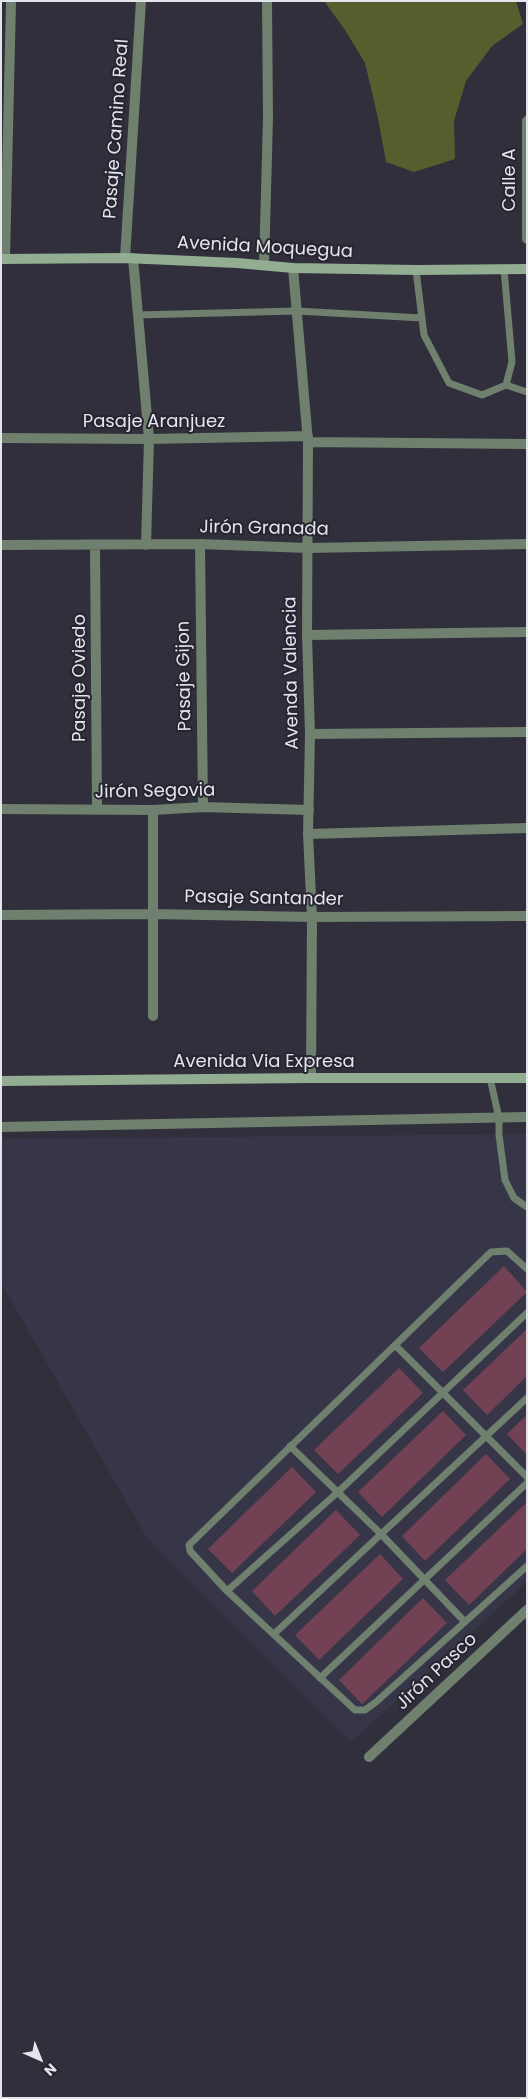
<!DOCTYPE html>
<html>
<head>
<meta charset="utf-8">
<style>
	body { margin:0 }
	#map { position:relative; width:528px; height:2099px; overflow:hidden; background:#302f3b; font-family:Poppins,sans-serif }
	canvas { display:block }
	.frame { position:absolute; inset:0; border:2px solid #e4e4eb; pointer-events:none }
	.north { position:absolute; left:15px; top:2034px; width:50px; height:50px; -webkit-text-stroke:4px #262530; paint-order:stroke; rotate:136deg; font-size:14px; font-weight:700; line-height:20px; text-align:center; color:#e4e4eb }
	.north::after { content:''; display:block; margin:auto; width:18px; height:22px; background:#e4e4eb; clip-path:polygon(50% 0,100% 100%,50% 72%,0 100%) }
</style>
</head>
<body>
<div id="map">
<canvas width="528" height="2099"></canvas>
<div class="frame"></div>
<div class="north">N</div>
</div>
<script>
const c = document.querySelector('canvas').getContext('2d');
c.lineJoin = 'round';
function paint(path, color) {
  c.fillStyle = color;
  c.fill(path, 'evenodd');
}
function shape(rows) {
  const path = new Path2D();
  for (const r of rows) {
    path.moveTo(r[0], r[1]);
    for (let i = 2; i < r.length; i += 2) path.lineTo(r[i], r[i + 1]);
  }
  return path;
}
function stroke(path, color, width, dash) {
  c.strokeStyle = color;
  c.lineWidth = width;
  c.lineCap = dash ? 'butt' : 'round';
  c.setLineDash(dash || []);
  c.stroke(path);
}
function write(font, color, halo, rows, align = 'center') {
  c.font = font + ' Poppins,sans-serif';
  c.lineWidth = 4;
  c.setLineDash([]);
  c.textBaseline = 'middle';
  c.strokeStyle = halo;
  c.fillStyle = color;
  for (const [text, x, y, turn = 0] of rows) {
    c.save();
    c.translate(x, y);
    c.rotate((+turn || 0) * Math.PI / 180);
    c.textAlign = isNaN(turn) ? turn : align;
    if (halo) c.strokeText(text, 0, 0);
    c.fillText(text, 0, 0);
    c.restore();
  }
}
const built = shape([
	[527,1134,527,1582,351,1742,147,1538,1,1283,1,1139]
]);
const green = shape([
	[324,1,516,1,523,24,492,46,466,81,454,121,455,159,414,172,386,162,378,118,365,63,345,30]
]);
const building = shape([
	[504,1266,527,1292,443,1372,419,1348],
	[527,1329,527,1376,487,1415,463,1390],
	[399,1368,423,1393,338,1474,314,1450],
	[443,1411,466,1435,382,1517,358,1492],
	[527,1415,527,1455,507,1434],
	[486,1454,510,1479,425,1561,402,1536],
	[292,1467,316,1492,232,1573,208,1549],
	[527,1502,527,1549,469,1605,445,1580],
	[336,1510,360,1535,275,1616,252,1591],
	[380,1554,403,1579,319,1660,295,1635],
	[423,1598,447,1623,362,1704,339,1680]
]);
const service = shape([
	[416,270,424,335,449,383,482,395,506,385,512,362,504,269],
	[138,315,297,311,422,318],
	[506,385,527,392],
	[490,1078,499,1118,499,1135,505,1180,514,1198,527,1207],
	[527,1269,507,1251,491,1252,189,1545,190,1551,227,1591,355,1710,365,1710,376,1702,527,1566],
	[395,1345,527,1477],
	[290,1446,381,1534,465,1622],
	[227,1591,338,1492,527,1313],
	[274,1634,527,1398],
	[320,1678,527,1483]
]);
const minor = shape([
	[527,121,527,239],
	[125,258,141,1],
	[133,258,149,439,146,545],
	[5,259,11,1],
	[264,265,268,118,267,1],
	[293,268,308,442,307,635,310,734,308,834,312,917,311,1078],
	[1,438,149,439,308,436],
	[308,442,527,444],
	[200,544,203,807],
	[1,545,200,544,308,548,527,544],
	[95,545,97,810],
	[307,635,527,632],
	[310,734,527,732],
	[1,809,153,810,203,807,309,810],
	[308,834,527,828],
	[1,915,153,914,312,917,527,916],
	[153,1016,153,810],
	[1,1127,527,1117],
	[369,1757,527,1610]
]);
const secondary = shape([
	[1,259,125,258,237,263,293,268,416,270,527,269],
	[1,1081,311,1078,527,1078]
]);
const streetNames = [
	["Pasaje Camino Real",117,129,-86],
	["Calle A",510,180,-90],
	["Avenida Moquegua",265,248,3],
	["Pasaje Aranjuez",154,422],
	["Jirón Granada",264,529,1],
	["Avenda Valencia",292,673,-91],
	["Pasaje Gijon",185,676,-91],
	["Pasaje Oviedo",80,678,-90],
	["Jirón Segovia",155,792,-1],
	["Pasaje Santander",264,899,1],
	["Avenida Via Expresa",264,1062],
	["Jirón Pasco",437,1672,-43]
];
paint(built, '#373648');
paint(green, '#555e2d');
paint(building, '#724154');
stroke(service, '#6f806e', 7);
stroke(minor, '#6f806e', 10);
stroke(secondary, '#92ad91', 10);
write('18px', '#e4e4eb', '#262530', streetNames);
</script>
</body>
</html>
